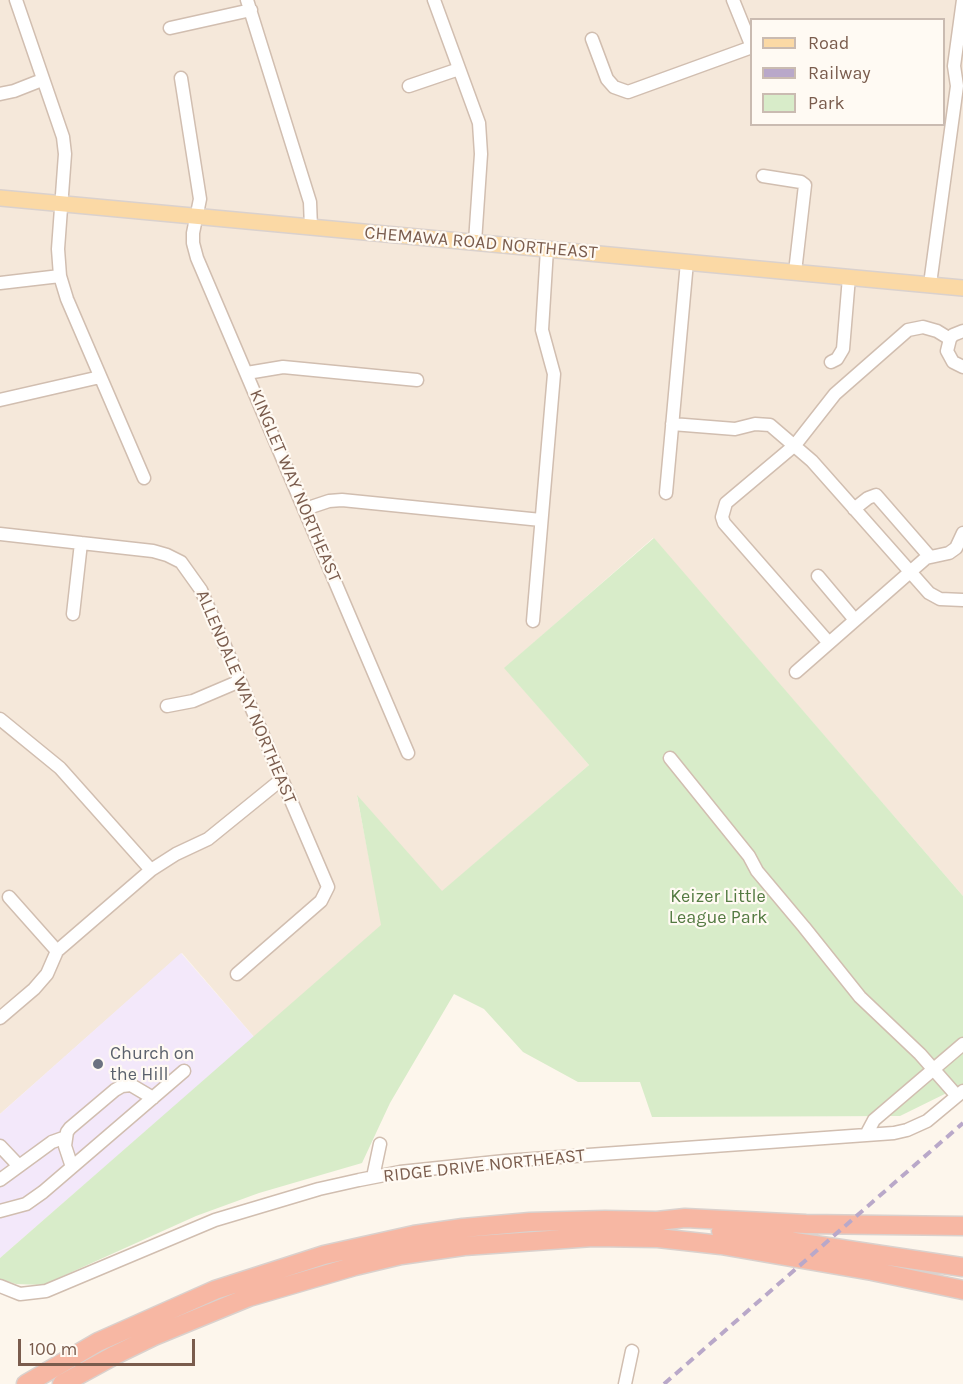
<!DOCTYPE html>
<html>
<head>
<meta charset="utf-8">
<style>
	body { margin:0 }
	#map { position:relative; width:963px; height:1384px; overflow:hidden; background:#fdf6ec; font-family:Karla,sans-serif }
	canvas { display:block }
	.legend { position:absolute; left:750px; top:18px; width:195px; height:108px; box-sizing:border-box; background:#fffaf3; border:2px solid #cabbb1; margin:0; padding:8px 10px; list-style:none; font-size:18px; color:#7a5c4d }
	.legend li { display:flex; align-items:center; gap:12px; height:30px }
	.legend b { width:30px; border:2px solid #cabbb1 }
	.scale { position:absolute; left:18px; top:1339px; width:177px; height:27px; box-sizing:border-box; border:3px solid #7a5c4d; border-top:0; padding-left:8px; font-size:18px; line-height:21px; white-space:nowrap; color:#7a5c4d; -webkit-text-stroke:4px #fffaf3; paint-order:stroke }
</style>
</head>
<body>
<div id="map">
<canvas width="963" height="1384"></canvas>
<ul class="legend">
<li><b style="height:8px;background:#fbd9a5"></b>Road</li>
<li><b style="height:8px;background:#b9a8c9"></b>Railway</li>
<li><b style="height:16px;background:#d8ecc9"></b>Park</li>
</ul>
<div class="scale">100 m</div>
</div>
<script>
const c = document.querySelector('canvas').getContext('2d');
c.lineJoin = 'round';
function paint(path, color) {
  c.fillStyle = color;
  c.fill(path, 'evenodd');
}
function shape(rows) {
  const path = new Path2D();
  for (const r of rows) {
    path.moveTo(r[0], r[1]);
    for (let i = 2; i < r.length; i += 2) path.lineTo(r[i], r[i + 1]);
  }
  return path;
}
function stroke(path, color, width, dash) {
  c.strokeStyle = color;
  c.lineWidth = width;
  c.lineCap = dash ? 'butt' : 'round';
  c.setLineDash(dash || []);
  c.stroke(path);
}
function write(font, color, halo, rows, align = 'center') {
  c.font = font + ' Karla,sans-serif';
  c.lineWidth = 4.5;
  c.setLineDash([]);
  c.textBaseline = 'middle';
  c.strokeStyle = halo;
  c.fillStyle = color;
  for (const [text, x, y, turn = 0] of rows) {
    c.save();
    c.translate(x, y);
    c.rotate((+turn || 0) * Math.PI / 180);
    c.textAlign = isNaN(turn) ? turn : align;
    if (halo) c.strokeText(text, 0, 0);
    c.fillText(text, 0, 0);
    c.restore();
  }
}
const residential = shape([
	[0,0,963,0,963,896,653,538,505,668,589,765,442,892,357,796,382,925,254,1037,182,953,0,1114],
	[752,20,944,20,944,124,752,124]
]);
const education = shape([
	[181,953,254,1037,0,1258,0,1114]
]);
const green = shape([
	[654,538,963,896,963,1085,900,1116,652,1117,640,1082,578,1082,523,1052,484,1009,454,994,390,1103,362,1163,259,1193,196,1216,43,1285,16,1284,0,1279,0,1258,381,925,357,795,442,891,589,765,504,668]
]);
const minor = shape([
	[16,0,63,137,65,154,58,249,60,276,67,299,144,478],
	[247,0,310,202,311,228],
	[434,0,479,123,481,154,475,242],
	[733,0,752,47],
	[170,28,251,10],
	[592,39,607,79,614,87,628,92,752,47],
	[181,78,200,199,193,233,193,243,197,258,408,753],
	[409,86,459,69],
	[0,94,14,91,42,80],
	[763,176,801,182,805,185,795,272],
	[0,283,60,276],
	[930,284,957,86,954,66,963,0],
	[963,331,953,335,950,339,947,351,953,362,963,367],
	[831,362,837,359,843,349,849,277],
	[247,373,283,367,417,380],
	[0,400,100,377],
	[672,424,735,429,755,424,770,425,812,461,929,593,940,599,963,600],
	[666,493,687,262],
	[305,509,329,501,342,500,541,520],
	[854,509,868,498,876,495,930,557],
	[0,534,153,551,167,555,181,562,201,590,328,887,321,901,237,974],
	[818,576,855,620],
	[73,614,81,543],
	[533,621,554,374,542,330,547,249],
	[829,643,724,523,722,517,726,503,795,445,835,394,908,330,923,327,937,331,950,339],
	[796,672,926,558,949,553,956,548,963,533],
	[167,706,193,701,240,681],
	[0,719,60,768,151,870],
	[670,758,749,856,757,871,804,927,860,997,920,1054,957,1096],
	[9,897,57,951],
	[0,1018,34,989,47,974,57,951,151,870,176,854,208,839,282,779],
	[866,1135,874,1120,963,1044],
	[0,1146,19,1166],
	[72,1167,65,1146,67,1132,70,1128,115,1090,122,1086,131,1085,153,1098],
	[373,1177,380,1144],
	[0,1180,52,1142,66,1137],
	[0,1211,26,1204,43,1192,184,1071],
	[0,1286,20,1294,46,1291,215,1220,319,1189,359,1180,400,1172,505,1161,894,1133,907,1130,927,1121,963,1091],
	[625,1384,632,1351]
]);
const major = shape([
	[0,198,963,288]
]);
const highway = shape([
	[721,1231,963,1267],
	[26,1384,98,1342,215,1290,324,1255,414,1235,463,1228,530,1222,605,1220,657,1221,685,1218,806,1224,963,1226],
	[62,1384,115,1355,154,1336,249,1297,355,1266,401,1255,464,1246,593,1237,658,1238,721,1245,872,1271,963,1290]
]);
const rail = shape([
	[664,1384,963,1123]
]);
const markers = [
	[98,1064,6,"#6b7280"]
];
const streetNames = [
	["CHEMAWA ROAD NORTHEAST",481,243,5],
	["KINGLET WAY NORTHEAST",295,486,67],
	["ALLENDALE WAY NORTHEAST",246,697,67],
	["RIDGE DRIVE NORTHEAST",484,1166,-6]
];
const parkNames = [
	["Keizer Little",718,897],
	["League Park",718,918]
];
const worshipNames = [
	["Church on",110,1054],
	["the Hill",110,1075]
];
paint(residential, '#f5e8da');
paint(education, '#f3e8fa');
paint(green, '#d8ecc9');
stroke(minor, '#d1beb0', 15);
stroke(major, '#dad1cd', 18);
stroke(highway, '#dad1cd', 21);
stroke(minor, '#fff', 12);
stroke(major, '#fbd9a5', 15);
stroke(highway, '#f7b7a3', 18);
stroke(rail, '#b9a8c9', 4, [9, 6]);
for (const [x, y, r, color] of markers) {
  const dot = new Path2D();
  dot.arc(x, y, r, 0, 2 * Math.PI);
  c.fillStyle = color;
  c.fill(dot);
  stroke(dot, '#fffaf3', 2);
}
write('18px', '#7a5c4d', '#fffaf3', streetNames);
write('18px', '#537a41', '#fffaf3', parkNames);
write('18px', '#5b616d', '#fffaf3', worshipNames, 'left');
</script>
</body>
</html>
